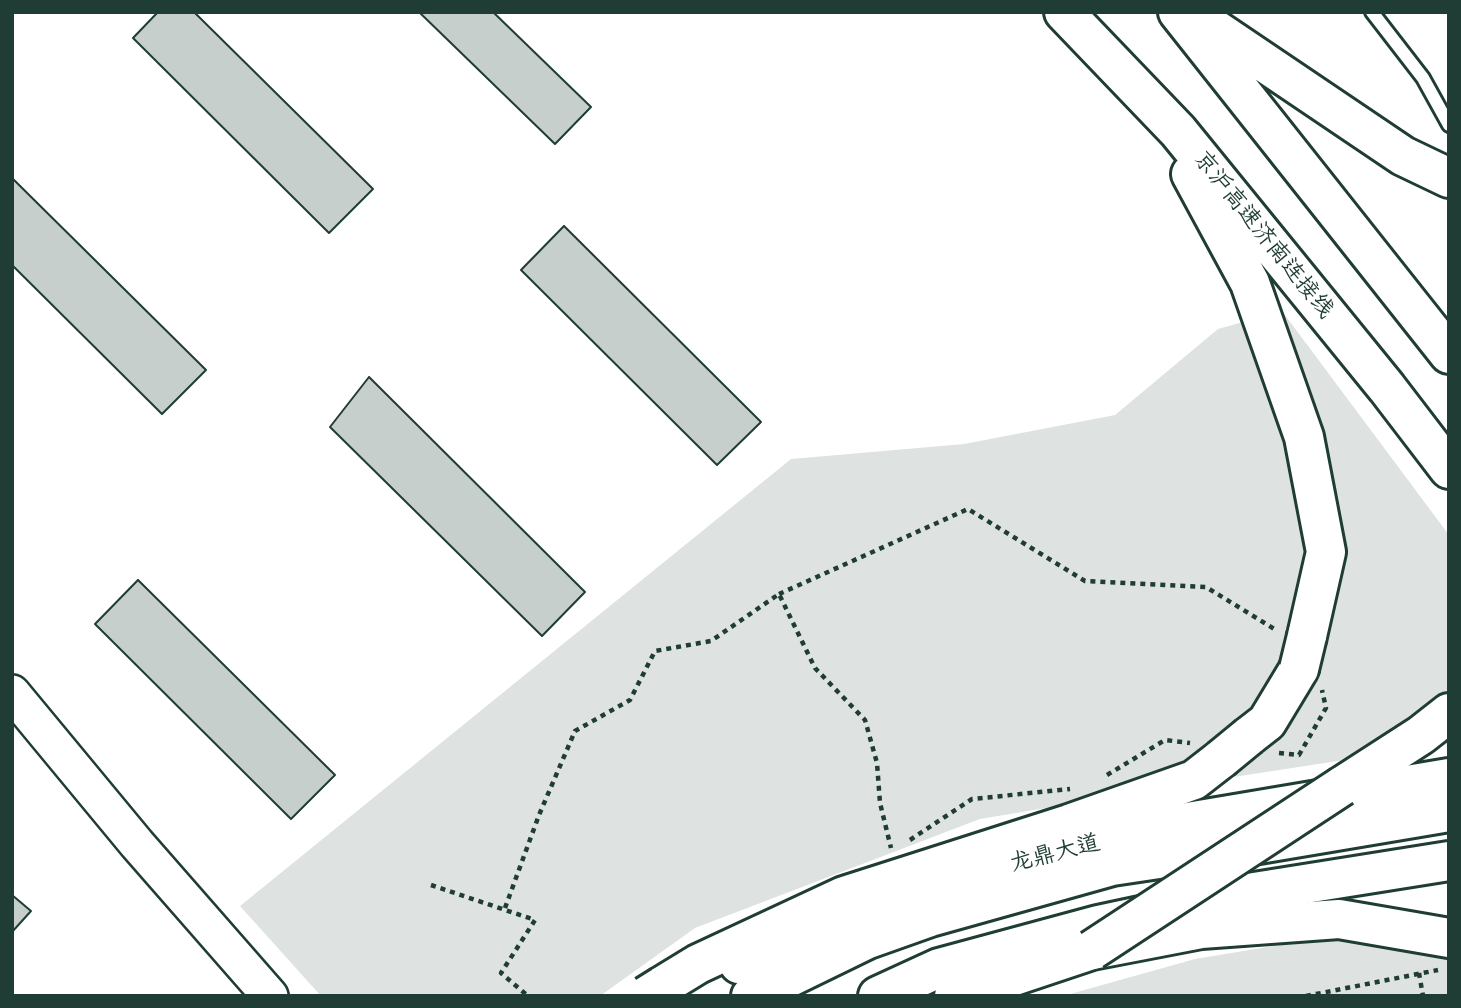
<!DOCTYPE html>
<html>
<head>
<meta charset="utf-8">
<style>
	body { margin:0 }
	#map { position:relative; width:1461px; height:1008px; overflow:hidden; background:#fff; font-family:"Balsamiq Sans",sans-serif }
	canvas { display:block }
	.frame { position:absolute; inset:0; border:14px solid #1f3d34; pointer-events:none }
</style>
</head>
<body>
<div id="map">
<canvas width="1461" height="1008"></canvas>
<div class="frame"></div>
</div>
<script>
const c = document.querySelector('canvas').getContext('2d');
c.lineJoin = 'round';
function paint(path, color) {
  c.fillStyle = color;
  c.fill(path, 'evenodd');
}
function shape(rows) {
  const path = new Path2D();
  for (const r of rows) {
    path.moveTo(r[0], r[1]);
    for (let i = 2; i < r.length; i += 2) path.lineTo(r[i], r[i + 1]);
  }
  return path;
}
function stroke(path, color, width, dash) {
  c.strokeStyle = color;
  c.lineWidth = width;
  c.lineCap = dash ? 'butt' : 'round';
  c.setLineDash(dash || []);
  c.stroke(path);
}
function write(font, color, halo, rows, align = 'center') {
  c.font = font + ' "Balsamiq Sans","LXGW WenKai TC",sans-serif';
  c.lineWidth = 5;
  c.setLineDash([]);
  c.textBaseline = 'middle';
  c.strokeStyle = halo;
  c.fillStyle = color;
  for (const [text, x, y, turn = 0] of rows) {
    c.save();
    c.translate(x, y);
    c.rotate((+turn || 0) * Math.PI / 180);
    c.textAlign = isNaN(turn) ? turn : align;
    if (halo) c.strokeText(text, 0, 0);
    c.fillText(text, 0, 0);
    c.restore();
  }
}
const green = shape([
	[1282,311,1449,535,1449,744,1240,776,980,819,695,928,600,996,321,996,240,906,791,459,964,444,1115,415,1218,329],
	[1449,917,1449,996,1063,996,1195,959]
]);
const building = shape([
	[158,12,194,12,373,189,329,233,133,38,158,12],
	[419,12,493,12,591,107,555,144,419,12],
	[12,178,206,370,162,414,12,265,12,178],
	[564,226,761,422,717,465,521,270,564,226],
	[369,377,585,592,542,636,330,427,369,377],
	[138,580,335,775,291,819,95,624,138,580],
	[12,895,31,911,12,932,12,895]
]);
const path = shape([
	[779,594,968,509,1085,581,1206,587,1276,630],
	[1279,753,1299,755,1326,708,1322,690],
	[1107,775,1165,740,1190,743],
	[910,840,972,799,1070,789],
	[431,885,535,920,501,973,528,996],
	[505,908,539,815,575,731,630,700,655,651,711,641,779,594,815,668,865,720,877,763,880,803,891,848],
	[1419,973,1423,996],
	[1306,996,1438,970]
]);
const lane = shape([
	[1372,12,1423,78,1449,125]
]);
const secondary = shape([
	[12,693,137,844,270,996]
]);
const primary = shape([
	[739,964,956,879,1176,824,1449,778],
	[878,996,939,968,1098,925,1248,893,1449,861]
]);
const highway = shape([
	[1064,12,1178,131,1387,388,1449,469],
	[1178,12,1449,354],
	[1194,15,1403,156,1449,178],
	[1191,174,1250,283,1304,437,1326,552,1307,636],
	[1249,736,1267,722,1299,669],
	[1342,786,1421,735,1449,713],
	[662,986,698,964,844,896,1069,824,1194,780,1221,759],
	[751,996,868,939,930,917,1112,866,1259,844,1449,812],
	[954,996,1092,950,1201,929,1339,919,1449,938]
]);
const highwayBridge = shape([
	[1299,669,1307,636],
	[1221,759,1249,736],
	[1092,950,1342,786],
	[646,996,662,986]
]);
const streetNames = [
	["京沪高速济南连接线",1263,235,51],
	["龙鼎大道",1055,854,-14]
];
paint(green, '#dee3e2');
paint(building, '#c7cfcc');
stroke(building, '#1f3d34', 2);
stroke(lane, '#1f3d34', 18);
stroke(secondary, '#1f3d34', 40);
stroke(primary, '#1f3d34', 44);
stroke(highway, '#1f3d34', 44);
stroke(path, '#1f3d34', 4.5, [5, 5]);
stroke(lane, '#fff', 12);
stroke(secondary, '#fff', 35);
stroke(primary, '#fff', 38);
stroke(highway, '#fff', 38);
stroke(highwayBridge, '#1f3d34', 44, []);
stroke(highwayBridge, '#fff', 38);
write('23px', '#1f3d34', '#fff', streetNames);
</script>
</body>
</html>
